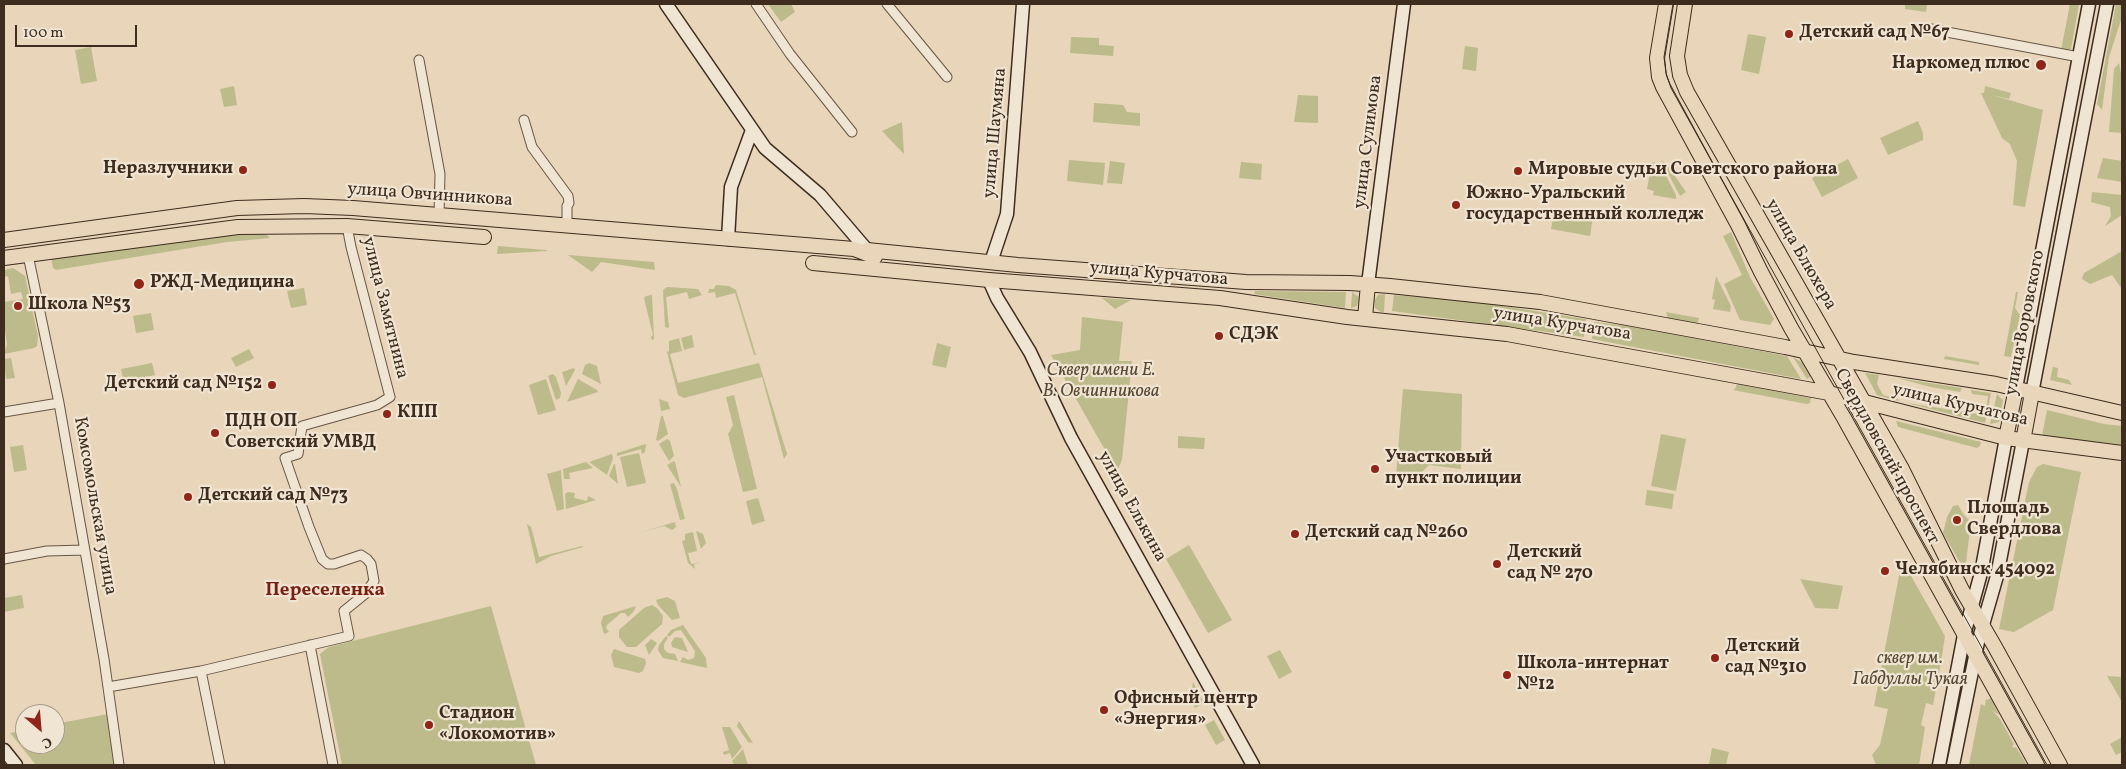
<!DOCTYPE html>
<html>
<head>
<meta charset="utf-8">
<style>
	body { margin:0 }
	#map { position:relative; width:2126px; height:769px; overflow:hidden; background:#e8d5ba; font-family:Vollkorn,serif }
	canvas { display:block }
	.frame { position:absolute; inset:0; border:5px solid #3e2c1e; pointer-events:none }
	.north { position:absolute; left:15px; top:704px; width:50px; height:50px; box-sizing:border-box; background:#f0e4d2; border:1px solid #a99a8a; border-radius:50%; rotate:153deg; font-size:14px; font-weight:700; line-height:20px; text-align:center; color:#3e2c1e }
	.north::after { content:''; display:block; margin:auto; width:18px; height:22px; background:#8f2418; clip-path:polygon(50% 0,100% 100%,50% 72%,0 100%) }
	.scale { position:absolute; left:15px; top:25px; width:122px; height:22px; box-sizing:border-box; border:2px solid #3e2c1e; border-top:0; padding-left:6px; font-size:15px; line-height:18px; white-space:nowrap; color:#3e2c1e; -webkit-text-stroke:4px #f0e4d2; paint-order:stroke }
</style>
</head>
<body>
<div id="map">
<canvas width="2126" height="769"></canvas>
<div class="frame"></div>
<div class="north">С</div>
<div class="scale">100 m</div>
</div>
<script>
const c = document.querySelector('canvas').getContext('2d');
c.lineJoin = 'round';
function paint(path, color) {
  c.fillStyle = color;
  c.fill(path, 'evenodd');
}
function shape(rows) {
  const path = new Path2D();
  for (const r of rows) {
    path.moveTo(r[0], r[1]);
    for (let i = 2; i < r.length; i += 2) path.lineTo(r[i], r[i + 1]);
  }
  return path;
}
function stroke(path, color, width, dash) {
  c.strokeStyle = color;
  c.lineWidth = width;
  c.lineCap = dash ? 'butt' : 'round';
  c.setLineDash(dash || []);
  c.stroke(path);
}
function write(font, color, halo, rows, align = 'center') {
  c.font = font + ' Vollkorn,serif';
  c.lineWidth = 4.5;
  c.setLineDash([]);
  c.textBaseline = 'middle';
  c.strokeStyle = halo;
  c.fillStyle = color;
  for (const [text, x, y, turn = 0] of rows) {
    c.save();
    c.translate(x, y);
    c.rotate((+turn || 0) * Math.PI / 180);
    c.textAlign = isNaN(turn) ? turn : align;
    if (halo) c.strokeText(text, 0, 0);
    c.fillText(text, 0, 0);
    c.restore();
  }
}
const green = shape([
	[768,4,791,4,795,12,781,22],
	[1905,4,1927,4,1926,12,1905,9],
	[2070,4,2079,4,2071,49,2061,50],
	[2116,4,2122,4,2122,17,2109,57,2102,110,2097,104],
	[1748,34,1766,37,1759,74,1741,70],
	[1071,37,1099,38,1099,45,1114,46,1113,56,1070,53],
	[1465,46,1478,48,1476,71,1462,69],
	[91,47,97,81,81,84,75,50],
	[2119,63,2122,79,2122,133,2109,132,2114,69],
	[234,86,237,105,224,107,220,89],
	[1985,86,2011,93,2009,99,1992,95,2043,110,2025,207,2013,205,2017,161,2010,144,2002,138,1981,93,1984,93],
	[1298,95,1318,96,1318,123,1294,122],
	[1094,103,1123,105,1127,112,1140,113,1140,126,1093,122],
	[1918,121,1923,133,1923,140,1888,155,1880,138],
	[902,122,904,154,882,131],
	[2103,158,2122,161,2122,182,2097,178],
	[1848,159,1858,178,1822,197,1812,178],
	[1069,160,1105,163,1103,185,1067,181],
	[1661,160,1667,165,1686,192,1680,196],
	[1110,161,1125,163,1122,184,1107,183],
	[1241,162,1262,164,1261,180,1239,178],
	[1652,162,1660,164,1676,195,1676,199,1653,195,1654,191,1647,189],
	[2092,192,2122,195,2122,215,2105,226,2111,216,2110,207,2091,202],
	[1555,209,1593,216,1590,236,1551,229],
	[1731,232,1750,277,1774,319,1770,325,1740,320,1724,284,1742,275,1723,236],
	[265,233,270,238,227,242,56,270,53,268,51,258,214,236],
	[498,246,546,250,548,251,497,254],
	[2122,251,2122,289,2112,275,2090,284,2082,279,2084,273],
	[568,255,654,262,655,270,601,262,592,272],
	[13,268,25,276,38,336,37,346,34,348,4,354,7,344,4,323,4,302,23,299,21,292,11,294,8,276,4,277,4,270],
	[1716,276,1731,306,1730,312,1713,309,1715,300,1712,299],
	[717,285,729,286,736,290,756,355,754,355,735,293,716,298,715,292,708,293,709,289,714,289,715,286],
	[667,287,698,289,702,295,689,299,687,292,666,297,669,327,668,328,665,327,663,290],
	[304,288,307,305,291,308,287,291],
	[1255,291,1346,292,1345,308,1254,294],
	[1352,292,1360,298,1357,306,1351,308],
	[2016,292,2018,292,2015,308,2020,315,2011,357,2004,356],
	[1385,294,1384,312,1381,312,1375,308,1374,301,1378,295],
	[652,295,654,339,652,340,651,337,653,335,644,298,646,296],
	[1394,295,1477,302,1586,319,1584,337,1392,311],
	[1102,298,1131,300,1115,309],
	[1666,312,1699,318,1698,323,1668,318],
	[151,313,154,330,136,333,133,316],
	[1082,317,1123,322,1119,361,1132,361,1122,460,1117,471,1051,355,1080,350],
	[1594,322,1629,326,1787,356,1801,379,1592,339],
	[692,335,694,347,684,350,681,338],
	[679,338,682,351,670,354,678,383,759,363,787,454,784,459,762,377,684,398,678,395,667,352,669,351,669,341],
	[937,343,951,347,946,368,932,365],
	[249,349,254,358,236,367,231,358],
	[1945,356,1979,362,1979,365,1944,359],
	[1793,357,1803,363,1810,374,1810,377,1807,379],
	[11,358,15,378,6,379,4,359],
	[152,363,155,375,124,382,121,369],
	[589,363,597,366,601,384,582,374,585,365],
	[2053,367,2058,368,2057,377,2069,380,2072,385,2050,380],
	[574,368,575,370,566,386,562,372],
	[1865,373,1879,375,1877,384,1883,395,1898,399,1899,401,1877,395],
	[553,374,556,377,561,393,560,398,556,400,548,376],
	[1897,378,1962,388,1960,392,1931,387],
	[546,379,556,410,538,415,529,385],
	[578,379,597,390,598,392,567,402],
	[1737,384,1811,398,1810,403,1807,404,1733,390,1735,389],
	[1403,389,1462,394,1461,469,1429,465,1419,475,1395,488],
	[1971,390,1991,393,1985,423,1907,403,1985,415,1988,396,1972,394],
	[1997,394,2003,400,1999,422,1990,424],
	[734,395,757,489,743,492,728,434,733,425,726,397],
	[659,399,668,402,670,409,661,411],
	[2047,410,2104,424,2122,426,2122,445,2042,436],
	[661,416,663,416,668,434,658,441,656,440],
	[1896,421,1981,442,1980,446,1977,448,1898,427],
	[1661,434,1686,439,1676,491,1651,486],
	[1178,436,1205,438,1204,449,1178,448],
	[667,439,670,441,674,456,669,461,659,444],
	[646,444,645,452,642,454,641,449,617,456,617,453],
	[23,445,27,470,14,472,10,447],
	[639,453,646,483,627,487,620,457],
	[612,454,613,458,607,475,589,462],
	[674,461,675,462,681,487,667,465],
	[586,462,593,468,569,473,570,479,564,479,563,469],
	[614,464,615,464,618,484,609,476],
	[2043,464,2081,472,2053,610,2014,632,1999,629,2029,482,2037,467],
	[561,470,564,509,557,511,547,474],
	[674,483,677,489,685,519,680,520,670,484],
	[1647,490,1674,494,1672,509,1645,505],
	[568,492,575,493,574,498,587,501,588,496,596,500,566,509,565,494],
	[758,498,765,521,752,525,746,501],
	[1958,505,1964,515,1971,522,1965,571,1943,533,1947,517,1953,506],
	[675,522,676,527,672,530,664,526,639,533],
	[527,524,531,527,539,557,582,546,583,547,551,556,536,564],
	[696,531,703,534,706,543,701,549],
	[693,532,697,551,688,553,691,564,701,562,694,564,695,569,688,563,682,541,685,540,685,534],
	[1189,545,1232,620,1208,633,1166,559],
	[1902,560,1945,636,1941,662,1933,705,1926,703,1921,725,1925,727,1919,765,1876,765,1872,755,1880,745,1888,709,1874,706],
	[1800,579,1843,586,1838,609,1815,608],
	[22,595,24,608,4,612,4,598],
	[667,597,675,601,680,618,672,620,658,605,656,600],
	[652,605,657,608,663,616,662,624,636,647,627,647,619,637,619,630,644,608],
	[491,606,536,765,342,765,320,654,329,647],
	[636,606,634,611,628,617,625,613,621,613,607,625,606,628,609,632,604,634,601,623,603,616],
	[683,625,706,658,707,668,680,662,683,657,688,660,694,658,695,651,681,630,675,631,669,637,667,635,671,630],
	[666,636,668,638,664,644,664,649,668,653,675,654,678,661,663,658,658,650,659,645],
	[675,637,682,638,688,652,672,647,671,643],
	[651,639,657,643,649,655,645,645],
	[614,649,645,659,646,663,643,671,639,673,614,667,611,655],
	[1280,650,1292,672,1279,679,1267,656],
	[2107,676,2122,677,2122,702],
	[1193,682,1204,703,1195,708,1190,699],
	[1991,698,1999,715,1992,710,2000,719,2014,744,2012,746,2014,748,2016,747,2027,765,1969,765,1981,704,1985,706,1986,699,1987,700],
	[108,714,115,765,36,765,10,733,25,730,25,744,55,744,55,724],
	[1214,720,1225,740,1216,745,1205,725],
	[739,721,753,743,748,742,737,726],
	[722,727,730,727,742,747,732,759,730,753,724,755,723,752,729,750],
	[2122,737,2122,752,2116,755,2110,744],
	[1712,748,1729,752,1726,765,1709,764],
	[743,749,748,765,734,765,732,761]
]);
const street = shape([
	[756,4,790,54,852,132],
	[887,4,947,77],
	[1931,29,2079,57],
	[419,60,440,174,439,215],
	[524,120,532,147,568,196,569,203,567,206,567,225],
	[28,255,59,403,104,659,119,765],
	[4,412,59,403],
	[4,559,47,551,85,550],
	[310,645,333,765],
	[201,671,220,765],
	[108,687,201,671,349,636,344,611,365,594,374,581,371,564,367,559,361,555,334,564,328,564,322,559,309,527,285,458,298,454,302,426,377,405,390,397,351,247,347,226]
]);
const secondary = shape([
	[666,4,765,148,820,195,867,250],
	[728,239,731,187,752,130],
	[991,262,1007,214,1023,4],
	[989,280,997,298,1030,352,1071,438,1253,765],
	[1368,284,1404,4],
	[2016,388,2089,4],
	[2032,393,2107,4],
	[4,750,16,765],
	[1939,765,1964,635,1981,573,2006,438],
	[1953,765,1978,642,1997,576,2023,441]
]);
const primary = shape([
	[1666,4,1657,58,1659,77,1663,87,1738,225,1761,272,1791,328,1844,418,2037,765],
	[1685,4,1677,56,1680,75,1687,92,1902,469,1962,590,1995,647,2060,765],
	[4,240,237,208,304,206,353,208,854,249,875,257],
	[867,250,1018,265,1246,282,1350,283,1390,286,1540,302,1785,347,1854,362,1996,384,2122,413],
	[4,258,238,227,347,226,484,237],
	[813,263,989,280,1220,298,1347,317,1507,334,1829,393,2006,438,2122,453],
	[1365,318,1368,284],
	[2006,438,2016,388],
	[2023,441,2032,393]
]);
const tram = shape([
	[1673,4,1664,57,1666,73,1671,88,2047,765],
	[4,764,5,765]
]);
const markers = [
	[1789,34,5,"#8f2418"],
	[2041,65,6,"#8f2418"],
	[243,170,5,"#8f2418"],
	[1518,171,5,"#8f2418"],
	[1456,205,5,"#8f2418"],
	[139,284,6,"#8f2418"],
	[18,306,5,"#8f2418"],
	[1219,336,5,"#8f2418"],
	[272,385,5,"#8f2418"],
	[387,414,5,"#8f2418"],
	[215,433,5,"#8f2418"],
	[1375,469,5,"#8f2418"],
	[188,497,5,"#8f2418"],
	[1957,520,5,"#8f2418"],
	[1295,534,5,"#8f2418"],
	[1497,564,5,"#8f2418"],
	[1885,571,5,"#8f2418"],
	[1715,658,5,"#8f2418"],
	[1507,675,5,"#8f2418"],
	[1104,710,5,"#8f2418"],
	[429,725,5,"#8f2418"]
];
const poiNames = [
	["Детский сад №67",1799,34],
	["Наркомед плюс",2030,65,"right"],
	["Неразлучники",233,170,"right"],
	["Мировые судьи Советского района",1528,171],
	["Южно-Уральский",1466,195],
	["государственный колледж",1466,216],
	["РЖД-Медицина",150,284],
	["Школа №53",28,306],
	["СДЭК",1229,336],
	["Детский сад №152",262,385,"right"],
	["КПП",397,414],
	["ПДН ОП",225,423],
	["Советский УМВД",225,444],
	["Участковый",1385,459],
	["пункт полиции",1385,480],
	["Детский сад №73",198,497],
	["Площадь",1967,510],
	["Свердлова",1967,531],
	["Детский сад №260",1305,534],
	["Детский",1507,554],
	["сад № 270",1507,575],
	["Челябинск 454092",1895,571],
	["Детский",1725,648],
	["сад №310",1725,669],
	["Школа-интернат",1517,665],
	["№12",1517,686],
	["Офисный центр",1114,700],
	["«Энергия»",1114,721],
	["Стадион",439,715],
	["«Локомотив»",439,736]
];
const streetNames = [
	["улица Шаумяна",996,133,-85],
	["улица Сулимова",1369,142,-83],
	["улица Овчинникова",430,196,4],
	["улица Блюхера",1800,255,60],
	["улица Курчатова",1159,275,5],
	["улица Замятнина",384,308,76],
	["улица Воровского",2026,323,-79],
	["улица Курчатова",1562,325,9],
	["улица Курчатова",1960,406,13],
	["Свердловский проспект",1886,457,61],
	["Комсомольская улица",94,506,80],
	["улица Елькина",1131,507,61]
];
const parkNames = [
	["Сквер имени Е.",1101,372],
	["В. Овчинникова",1101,393],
	["сквер им.",1910,660],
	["Габдуллы Тукая",1910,681]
];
const neighbourhoodNames = [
	["Переселенка",325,592]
];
paint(green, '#bdbb8b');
stroke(street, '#685645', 11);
stroke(secondary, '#3e2c1e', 15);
stroke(primary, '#3e2c1e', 16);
stroke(street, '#f0e4d2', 9);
stroke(secondary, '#f0e4d2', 12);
stroke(primary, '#e8d5ba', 14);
stroke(tram, '#3e2c1e', 1);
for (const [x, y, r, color] of markers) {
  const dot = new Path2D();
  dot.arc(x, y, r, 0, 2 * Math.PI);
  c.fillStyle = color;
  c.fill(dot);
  stroke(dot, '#f0e4d2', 2);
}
write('bold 18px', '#3e2c1e', '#f0e4d2', poiNames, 'left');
write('18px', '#3e2c1e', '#f0e4d2', streetNames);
write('italic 18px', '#574934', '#f0e4d2', parkNames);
write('bold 19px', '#7a1f14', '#f0e4d2', neighbourhoodNames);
</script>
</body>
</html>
